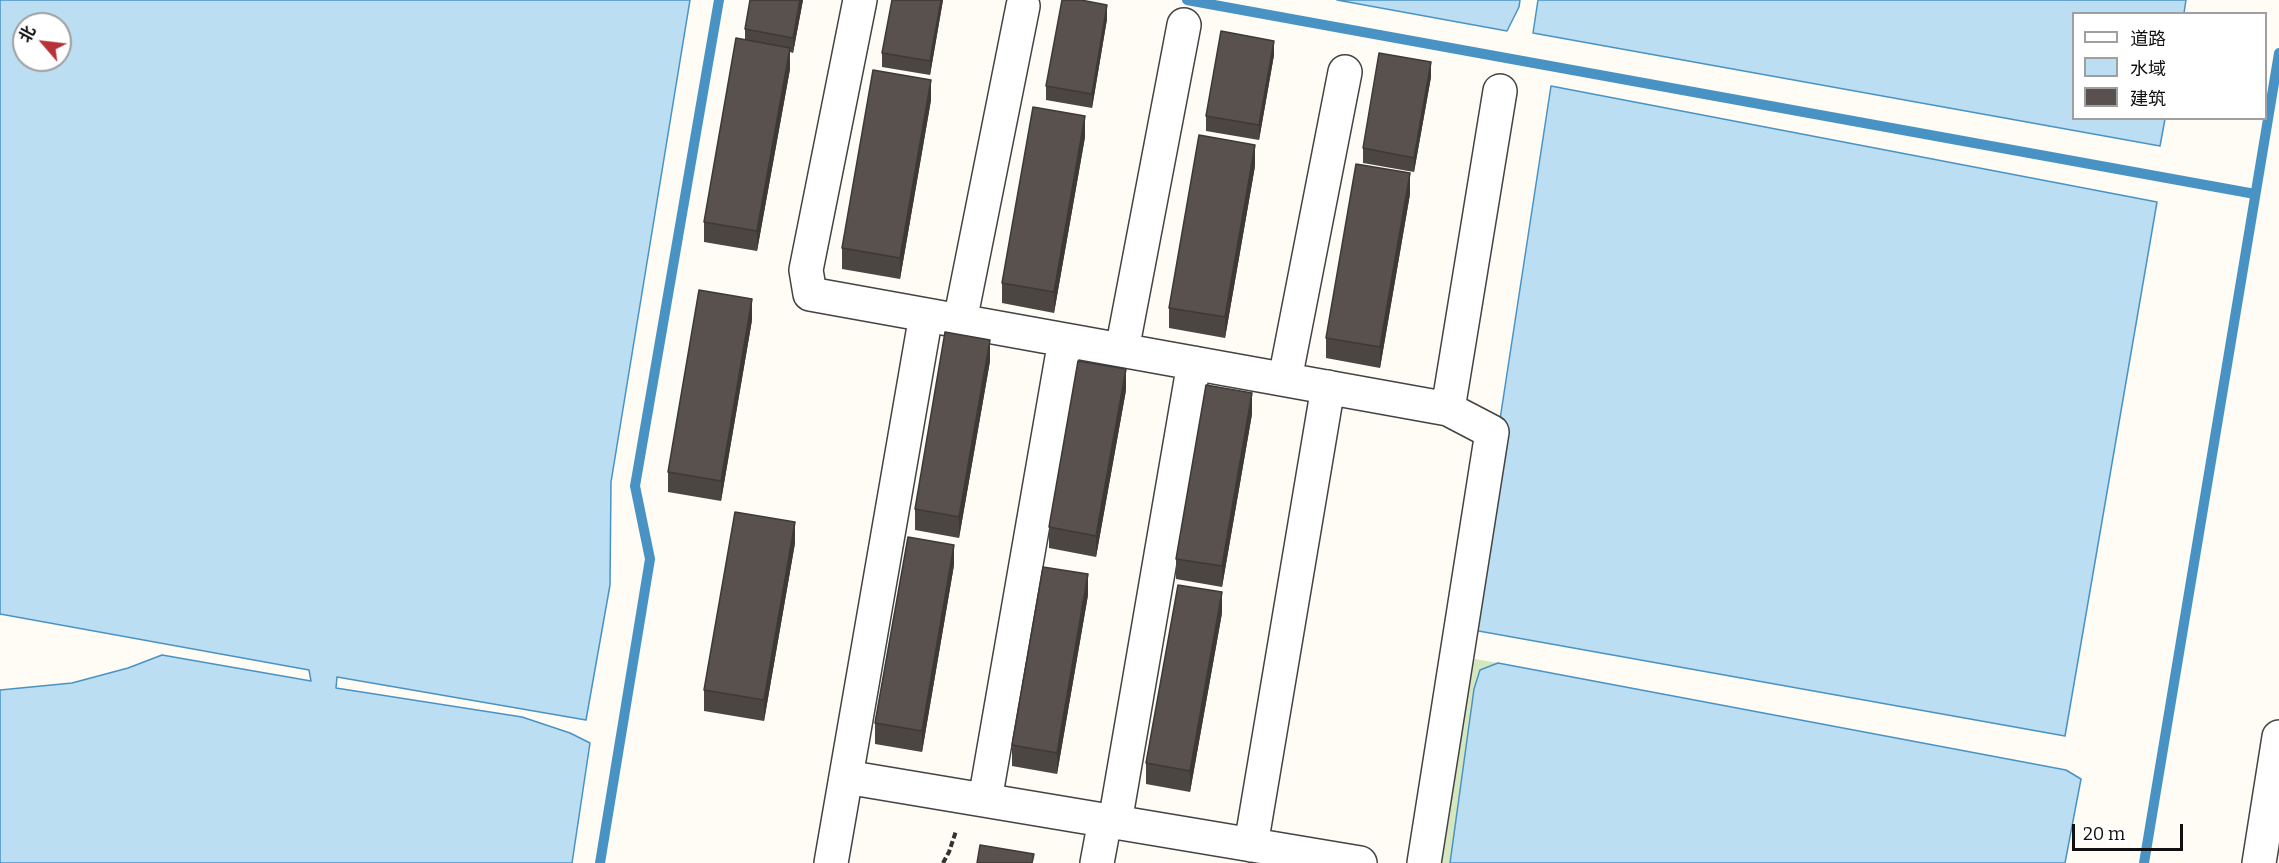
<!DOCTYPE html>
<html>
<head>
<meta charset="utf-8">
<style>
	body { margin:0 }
	#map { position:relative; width:2279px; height:863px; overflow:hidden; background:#fefcf4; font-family:Bitter,"Noto Sans SC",serif }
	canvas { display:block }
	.legend { position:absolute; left:2072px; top:12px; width:195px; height:108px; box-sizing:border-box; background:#fff; border:2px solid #9f9f9f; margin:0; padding:8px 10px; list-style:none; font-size:18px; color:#101010 }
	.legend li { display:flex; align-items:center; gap:12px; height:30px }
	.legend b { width:30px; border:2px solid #9f9f9f }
	.north { position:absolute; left:12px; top:12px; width:60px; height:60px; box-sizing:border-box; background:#fff; border:2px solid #9f9f9f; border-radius:50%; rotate:298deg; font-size:16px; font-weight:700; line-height:24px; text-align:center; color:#101010 }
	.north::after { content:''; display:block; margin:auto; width:21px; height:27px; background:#b73238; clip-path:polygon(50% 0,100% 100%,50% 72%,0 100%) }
	.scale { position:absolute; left:2072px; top:824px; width:111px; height:27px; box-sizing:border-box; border:3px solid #101010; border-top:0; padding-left:8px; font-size:18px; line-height:21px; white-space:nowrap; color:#101010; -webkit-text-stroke:4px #fff; paint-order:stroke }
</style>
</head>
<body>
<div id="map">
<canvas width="2279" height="863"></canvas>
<ul class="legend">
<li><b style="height:8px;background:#fff"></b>道路</li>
<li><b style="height:16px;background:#bcdef2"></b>水域</li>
<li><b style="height:16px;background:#58514d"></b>建筑</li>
</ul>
<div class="north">北</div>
<div class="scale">20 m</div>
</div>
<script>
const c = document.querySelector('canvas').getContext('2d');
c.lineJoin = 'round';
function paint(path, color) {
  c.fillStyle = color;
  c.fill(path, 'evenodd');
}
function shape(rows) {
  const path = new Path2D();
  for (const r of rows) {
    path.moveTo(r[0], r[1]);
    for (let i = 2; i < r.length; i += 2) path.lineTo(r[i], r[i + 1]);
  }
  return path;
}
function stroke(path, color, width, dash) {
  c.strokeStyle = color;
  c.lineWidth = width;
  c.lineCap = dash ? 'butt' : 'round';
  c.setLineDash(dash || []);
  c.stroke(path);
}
const green = shape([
	[1475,659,1498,663,1480,670,1474,689,1450,863,1440,863,1471,661]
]);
const water = shape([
	[0,0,690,0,611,482,610,585,586,720,337,677,336,688,522,717,570,733,590,743,572,863,0,863,0,690,72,683,128,668,162,655,311,681,309,670,0,614,0,0],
	[24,24,60,24,60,60,24,60,24,24],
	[1337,0,1520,0,1519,7,1507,31,1337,0],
	[1538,0,2186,0,2184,13,2074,14,2074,118,2165,119,2160,146,1533,33,1538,0],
	[1551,86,2157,202,2065,736,1473,630,1469,622,1551,86],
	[1498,663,2066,770,2081,779,2065,863,1450,863,1474,689,1480,670,1498,663]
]);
const stream = shape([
	[1187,0,2255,194],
	[600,863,650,559,635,486,719,0],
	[2144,863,2279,53]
]);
const path = shape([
	[943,863,949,852,956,831]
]);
const minor = shape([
	[860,0,806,270,810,294,1448,409,1492,432,1424,863],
	[960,321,1023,6],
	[1122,350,1184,25],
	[1285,379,1345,72],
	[1448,409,1500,91],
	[846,777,1360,863],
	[985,800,1065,340],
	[1115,822,1194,363],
	[1251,845,1328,387],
	[831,863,926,315],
	[1097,863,1105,820],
	[2259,863,2279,737]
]);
const wall = shape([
	[803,0,793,53,790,52,790,69,757,251,704,242,704,222,745,40,745,29],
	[943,0,930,75,882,67,882,53],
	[1107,19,1092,108,1046,100,1046,86],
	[1274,55,1259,140,1206,131,1206,116],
	[1431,77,1414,172,1363,163,1363,148],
	[931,100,900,279,842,269,842,248],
	[1085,137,1054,313,1002,303,1002,283],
	[1255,166,1225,338,1169,328,1169,308],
	[1410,194,1380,368,1326,358,1326,338],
	[752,320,721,501,668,492,668,472],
	[990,361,959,538,915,530,915,509],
	[1126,390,1096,557,1049,548,1049,527],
	[1252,414,1222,587,1176,579,1176,559],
	[795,543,764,721,704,711,704,690],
	[954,565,922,752,875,744,875,723],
	[1088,595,1057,774,1012,766,1012,745],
	[1222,613,1190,792,1146,784,1146,763]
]);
const shadedWall = shape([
	[800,0,803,0,793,53,793,38],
	[941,0,943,0,930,75,930,61],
	[1107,5,1107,19,1092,108,1092,94],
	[1274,41,1274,55,1259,140,1259,125],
	[790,48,790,69,757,251,757,231],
	[1431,62,1431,77,1414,172,1414,158],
	[931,80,931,100,900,279,900,258],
	[1085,116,1085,137,1054,313,1054,292],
	[1255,145,1255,166,1225,338,1225,317],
	[1410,173,1410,194,1380,368,1380,347],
	[752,299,752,320,721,501,721,481],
	[990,340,990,361,959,538,959,517],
	[1126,369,1126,390,1096,557,1096,536],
	[1252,393,1252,414,1222,587,1222,566],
	[795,522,795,543,764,721,764,700],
	[954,545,954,565,922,752,922,731],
	[1088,574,1088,595,1057,774,1057,753],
	[1222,592,1222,613,1190,792,1190,771]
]);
const building = shape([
	[750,0,800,0,793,38,745,29,750,0],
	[892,0,941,0,930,61,882,53,892,0],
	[1062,0,1081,0,1107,5,1092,94,1046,86,1062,0],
	[1221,31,1274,41,1259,125,1206,116,1221,31],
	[736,38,790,48,757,231,704,222,736,38],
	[1379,53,1431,62,1414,158,1363,148,1379,53],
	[873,70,931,80,900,258,842,248,873,70],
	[1033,107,1085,116,1054,292,1002,283,1033,107],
	[1199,135,1255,145,1225,317,1169,308,1199,135],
	[1356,164,1410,173,1380,347,1326,338,1356,164],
	[699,290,752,299,721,481,668,472,699,290],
	[945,332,990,340,959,517,915,509,945,332],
	[1078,361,1126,369,1096,536,1049,527,1078,361],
	[1206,385,1252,393,1222,566,1176,559,1206,385],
	[735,512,795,522,764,700,704,690,735,512],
	[908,537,954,545,922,731,875,723,908,537],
	[1043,567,1088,574,1057,753,1012,745,1043,567],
	[1178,585,1222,592,1190,771,1146,763,1178,585],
	[980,845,1034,854,1032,863,977,863,980,845]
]);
paint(green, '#d4e7bf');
paint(water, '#bcdef2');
stroke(water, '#4993c4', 1.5);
stroke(stream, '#4993c4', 10);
stroke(minor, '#434343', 36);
stroke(path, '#323232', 4, [6, 3]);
stroke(minor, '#fff', 33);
paint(wall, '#4c4642');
paint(shadedWall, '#3e3936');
paint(building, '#58514d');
stroke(building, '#3e3936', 1.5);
</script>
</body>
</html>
